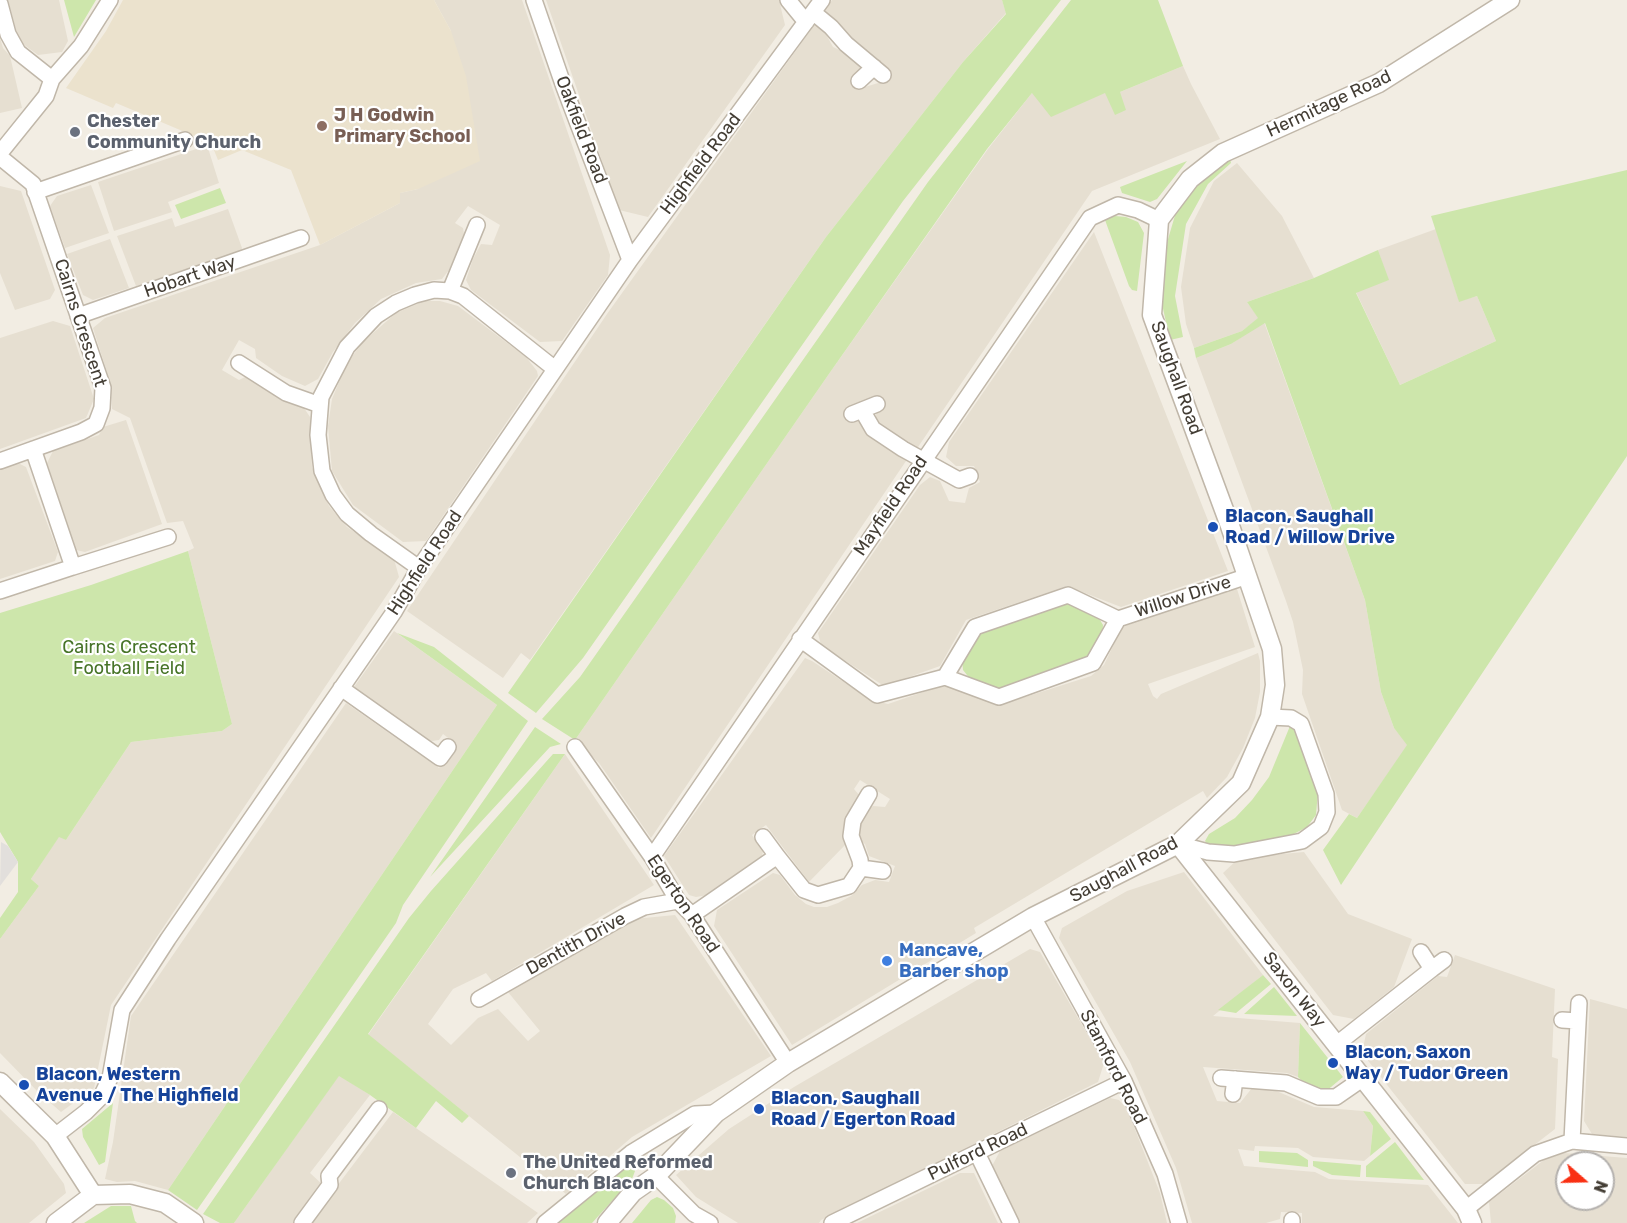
<!DOCTYPE html>
<html>
<head>
<meta charset="utf-8">
<style>
	body { margin:0 }
	#map { position:relative; width:1627px; height:1223px; overflow:hidden; background:#f2ede3; font-family:Rubik,sans-serif }
	canvas { display:block }
	.north { position:absolute; left:1555px; top:1151px; width:60px; height:60px; box-sizing:border-box; background:#fff; border:2px solid #b4b1ae; border-radius:50%; rotate:110deg; font-size:16px; font-weight:700; line-height:24px; text-align:center; color:#433d34 }
	.north::after { content:''; display:block; margin:auto; width:21px; height:27px; background:#f93013; clip-path:polygon(50% 0,100% 100%,50% 72%,0 100%) }
</style>
</head>
<body>
<div id="map">
<canvas width="1627" height="1223"></canvas>
<div class="north">N</div>
</div>
<script>
const c = document.querySelector('canvas').getContext('2d');
c.lineJoin = 'round';
function paint(path, color) {
  c.fillStyle = color;
  c.fill(path, 'evenodd');
}
function shape(rows) {
  const path = new Path2D();
  for (const r of rows) {
    path.moveTo(r[0], r[1]);
    for (let i = 2; i < r.length; i += 2) path.lineTo(r[i], r[i + 1]);
  }
  return path;
}
function stroke(path, color, width, dash) {
  c.strokeStyle = color;
  c.lineWidth = width;
  c.lineCap = dash ? 'butt' : 'round';
  c.setLineDash(dash || []);
  c.stroke(path);
}
function write(font, color, halo, rows, align = 'center') {
  c.font = font + ' Rubik,sans-serif';
  c.lineWidth = 4.5;
  c.setLineDash([]);
  c.textBaseline = 'middle';
  c.strokeStyle = halo;
  c.fillStyle = color;
  for (const [text, x, y, turn = 0] of rows) {
    c.save();
    c.translate(x, y);
    c.rotate((+turn || 0) * Math.PI / 180);
    c.textAlign = isNaN(turn) ? turn : align;
    if (halo) c.strokeText(text, 0, 0);
    c.fillText(text, 0, 0);
    c.restore();
  }
}
const residential = shape([
	[8,0,59,0,68,41,62,52,38,55,19,41],
	[434,0,522,0,610,255,608,275,562,341,540,342,471,290,466,280,473,259,481,244,492,245,500,225,468,206,455,223,463,228,464,234,449,270,442,279,416,283,381,299,355,323,333,352,318,379,305,386,282,376,256,358,255,349,239,340,222,370,239,380,247,376,271,393,304,408,310,417,312,467,329,506,347,527,394,559,399,577,111,1005,94,1088,61,1112,39,1093,0,1053,0,939,39,886,31,879,59,836,66,840,131,742,222,731,232,724,188,551,194,548,183,521,167,523,130,418,112,409,111,385,93,328,105,318,320,245,400,203,400,193,418,189,451,31],
	[546,0,779,0,785,25,648,217,619,210],
	[832,0,1002,0,1006,13,963,62,826,237,530,660,521,653,503,678,407,611,607,314,815,24,822,27,833,47,857,58,862,66,859,87,865,87,888,80,889,73,885,66,874,60,823,13],
	[0,38,3,48,10,56,22,108,0,113],
	[1183,66,1191,84,1220,139,1092,191,916,450,876,424,875,419,877,411,848,411,851,422,858,421,865,424,904,455,906,461,651,838,599,763,575,740,831,371,988,149,1032,93,1106,93,1116,115,1120,92],
	[202,147,208,148,219,183,168,202,172,212,114,231,98,182],
	[1237,163,1282,216,1314,278,1247,302,1259,318,1242,331,1194,348,1186,324,1181,287,1190,228,1214,181],
	[91,185,109,233,65,248,50,206,57,196],
	[0,186,21,191,55,290,50,299,15,310,0,273],
	[228,209,242,248,241,251,136,286,117,236,172,218,175,227],
	[1436,229,1459,301,1477,296,1496,341,1400,385,1356,292,1388,280,1378,250],
	[1094,232,1228,571,1121,607,1067,586,966,620,940,666,884,686,821,645,818,633,920,485,930,477,940,481,949,501,965,503,969,488,980,482,974,466,956,466,946,457,949,442],
	[110,239,129,288,93,300,83,295,67,254],
	[424,301,440,301,458,306,526,357,537,371,538,376,426,541,403,542,353,505,332,471,328,426,332,399,347,363,364,341,396,313],
	[53,321,70,326,94,399,86,418,0,449,0,338],
	[1264,322,1365,600,1381,692,1394,728,1408,745,1357,818,1342,810,1302,694,1303,670,1293,622,1286,601,1196,358,1231,344],
	[126,420,162,524,85,552,76,550,47,463,53,451,99,435,103,427],
	[20,464,26,467,58,552,55,561,0,579,0,465],
	[1232,588,1237,589,1255,647,1148,684,1153,696,1157,699,1161,694,1258,653,1260,661,1260,692,1255,718,1243,748,1227,777,1207,798,1203,791,974,928,976,933,792,1045,714,926,717,910,773,873,780,875,795,895,806,904,814,907,827,907,838,903,851,896,862,885,875,880,889,882,895,866,869,856,865,844,858,839,858,826,863,814,873,806,885,807,890,799,860,780,854,789,860,796,847,819,846,844,809,882,766,825,752,835,763,851,762,857,708,895,696,897,689,895,664,856,805,658,812,661,871,700,888,704,944,685,1000,705,1091,676,1104,665,1122,627],
	[394,631,497,705,168,1190,135,1181,117,1182,105,1179,113,1142,131,1016,346,703,439,768,456,744,443,734,439,740,432,741,426,739,354,687],
	[565,754,654,885,492,981,486,973,453,989,428,1024,451,1045,478,1018,498,1009,528,1041,540,1031,508,992,634,919,675,915,771,1056,632,1137,566,1194,368,1035],
	[1304,852,1348,914,1412,939,1394,987,1354,1019,1333,1015,1223,873,1239,858],
	[1184,872,1263,975,1213,1016,1300,1023,1298,1077,1287,1073,1203,1067,1217,1101,1240,1103,1252,1088,1274,1090,1314,1107,1363,1111,1373,1126,1370,1156,1364,1161,1313,1157,1298,1148,1255,1146,1254,1151,1238,1149,1244,1166,1315,1172,1329,1179,1428,1185,1458,1223,1302,1223,1302,1213,1281,1212,1280,1219,1266,1223,1192,1223,1176,1168,1130,1062,1059,938,1062,928,1127,891],
	[1030,949,1040,952,1104,1063,1098,1082,821,1220,819,1223,738,1223,696,1197,676,1175,729,1129,794,1087],
	[1455,955,1555,989,1552,1057,1558,1059,1555,1129,1484,1184,1465,1184,1362,1053,1366,1034,1438,976,1447,977],
	[1590,999,1627,1009,1627,1137,1592,1134,1584,1121],
	[339,1075,370,1095,310,1173,323,1185,293,1223,234,1223],
	[1110,1098,1119,1100,1127,1109,1160,1193,1167,1223,1020,1223,992,1166,1000,1151],
	[0,1109,34,1142,64,1184,66,1193,29,1223,0,1223],
	[393,1112,538,1213,527,1223,309,1223],
	[1564,1153,1627,1158,1627,1223,1491,1223,1489,1202,1544,1160],
	[1567,1163,1603,1163,1603,1199,1567,1199],
	[960,1173,974,1173,998,1223,857,1223]
]);
const education = shape([
	[123,0,434,0,451,31,466,76,480,161,418,189,400,193,400,203,320,245,291,170,242,150,218,160,211,143,116,103,113,108,66,88,106,31]
]);
const green = shape([
	[64,0,96,0,74,37],
	[1002,0,1061,0,903,201,583,658,536,713,508,693,826,237,963,62,1006,14],
	[1071,0,1158,0,1183,66,1120,92,1126,110,1115,115,1105,93,1051,117,1032,93,987,149,831,371,575,740,542,719,580,677,928,182],
	[1230,158,1231,163,1208,184,1186,224,1175,296,1183,337,1170,340,1160,295,1166,246,1176,212,1197,184],
	[1187,161,1157,199,1150,202,1122,193,1120,187],
	[1627,170,1627,456,1341,885,1323,850,1349,814,1357,818,1407,745,1394,728,1381,692,1365,600,1265,323,1231,344,1196,358,1194,348,1242,331,1258,318,1247,302,1314,278,1378,250,1389,280,1356,293,1400,385,1496,341,1477,296,1459,302,1431,216],
	[220,188,226,203,181,219,175,205],
	[1115,216,1126,217,1138,222,1144,233,1137,291,1132,290,1129,286,1105,220],
	[188,551,232,724,222,731,131,742,66,840,59,837,31,879,39,886,0,939,0,918,18,892,18,862,0,832,0,613,91,585],
	[1068,603,1097,615,1103,625,1102,638,1088,661,1002,691,971,680,963,670,962,659,979,631],
	[397,633,434,647,528,721,403,905,396,923,197,1210,168,1190,497,705],
	[1290,726,1298,729,1318,791,1316,815,1307,827,1290,836,1225,847,1208,845,1205,841,1209,834,1235,818,1252,800,1269,777],
	[535,727,561,744,550,747,430,877],
	[553,754,565,754,368,1034,469,1116,462,1123,436,1101,416,1128,370,1095,339,1076,234,1223,220,1223,203,1214,409,918,431,891],
	[1263,975,1271,984,1236,1013,1218,1010],
	[1274,987,1297,1016,1244,1014],
	[1300,1023,1343,1077,1325,1092,1305,1084,1298,1077],
	[113,1103,105,1162,99,1165,83,1137,82,1129],
	[1363,1111,1370,1112,1391,1139,1370,1156,1373,1126],
	[1395,1142,1424,1180,1366,1177,1366,1166],
	[1259,1151,1297,1153,1308,1160,1308,1167,1259,1162],
	[1313,1161,1361,1165,1360,1177,1332,1175,1313,1166],
	[625,1165,632,1167,635,1171,632,1179,592,1223,555,1223],
	[657,1197,664,1200,673,1208,676,1216,675,1223,632,1223,651,1200],
	[111,1206,131,1206,135,1221,137,1223,84,1223]
]);
const parking = shape([
	[1,842,8,846,18,862,0,886]
]);
const minor = shape([
	[534,0,564,87,630,260],
	[788,0,806,22],
	[0,4,8,34,18,52,52,79],
	[814,13,831,27,846,44,883,75],
	[859,81,874,67],
	[0,153,46,96,52,79,81,46,110,0],
	[0,157,33,184,103,388,102,408,96,424,81,432,0,461],
	[35,192,185,140],
	[450,291,477,225],
	[78,316,301,238],
	[239,363,286,393,320,405],
	[862,410,873,429,903,449,959,480,970,476],
	[852,414,877,404],
	[73,567,168,537],
	[419,568,371,534,347,514,333,495,322,471,318,435,321,397,347,347,376,316,396,303,415,295,434,290,450,291,463,296,555,369],
	[0,591,73,567,33,449],
	[800,639,877,695,945,677,975,627,1068,595,1118,619,1248,576],
	[945,677,999,697,1093,663,1118,619],
	[341,688,440,758,448,747],
	[575,747,652,857,678,901,692,915,788,1063],
	[763,837,777,856],
	[1178,844,1208,852,1234,854,1302,841,1321,827,1327,812,1326,794,1301,724,1291,718,1270,717],
	[652,857,1090,218,1118,205,1138,210,1159,220],
	[861,868,883,871],
	[692,915,777,856,804,890,818,895,849,886,861,868,860,860,851,836,853,821,869,794],
	[1033,917,1124,1081,1165,1174,1179,1223],
	[1421,952,1432,969,1444,960],
	[479,999,625,916,644,907,678,901],
	[1562,1020,1578,1021],
	[1337,1044,1432,969],
	[1221,1078,1286,1083,1319,1097,1336,1097,1362,1079],
	[1233,1094,1235,1079],
	[55,1136,86,1112,101,1097,110,1078,122,1010,168,939,394,612,419,568,630,260,822,0],
	[1572,1141,1579,1003],
	[977,1153,1011,1223],
	[656,1176,694,1214,710,1223],
	[1466,1209,1535,1154,1572,1141,1627,1146],
	[302,1223,330,1185,329,1176,379,1109],
	[545,1223,631,1153,695,1114,716,1113],
	[832,1223,1124,1081],
	[1292,1223,1292,1220]
]);
const tertiary = shape([
	[1178,844,1466,1209,1472,1223],
	[0,1082,55,1136,93,1195],
	[56,1223,93,1195,130,1194,165,1203,194,1223],
	[607,1223,633,1192,656,1176,716,1113,788,1063,1033,917,1178,844,1241,783,1270,717,1275,685,1272,649,1230,526,1152,315,1159,220,1190,179,1223,153,1379,83,1510,0]
]);
const markers = [
	[322,126,6,"#8d6e63"],
	[75,132,6,"#6b7280"],
	[1213,527,6,"#1a4fb4"],
	[887,961,6,"#3f7fe0"],
	[1333,1063,6,"#1a4fb4"],
	[24,1085,6,"#1a4fb4"],
	[759,1109,6,"#1a4fb4"],
	[511,1173,6,"#6b7280"]
];
const streetNames = [
	["Hermitage Road",1329,104,-25],
	["Oakfield Road",581,130,69],
	["Highfield Road",701,164,-53],
	["Hobart Way",190,277,-19],
	["Cairns Crescent",80,323,72],
	["Saughall Road",1176,378,70],
	["Mayfield Road",891,506,-56],
	["Highfield Road",425,563,-57],
	["Willow Drive",1183,597,-18],
	["Saughall Road",1124,870,-28],
	["Egerton Road",683,904,56],
	["Dentith Drive",576,944,-29],
	["Saxon Way",1294,990,52],
	["Stamford Road",1113,1067,63],
	["Pulford Road",978,1152,-26]
];
const educationNames = [
	["J H Godwin",334,116],
	["Primary School",334,137]
];
const worshipNames = [
	["Chester",87,122],
	["Community Church",87,143],
	["The United Reformed",523,1163],
	["Church Blacon",523,1184]
];
const transitNames = [
	["Blacon, Saughall",1225,517],
	["Road / Willow Drive",1225,538],
	["Blacon, Saxon",1345,1053],
	["Way / Tudor Green",1345,1074],
	["Blacon, Western",36,1075],
	["Avenue / The Highfield",36,1096],
	["Blacon, Saughall",771,1099],
	["Road / Egerton Road",771,1120]
];
const parkNames = [
	["Cairns Crescent",129,648],
	["Football Field",129,669]
];
const shopNames = [
	["Mancave,",899,951],
	["Barber shop",899,972]
];
paint(residential, '#e6dfd1');
paint(education, '#ebe2cd');
paint(green, '#cde6ab');
paint(parking, '#e2dfdc');
stroke(minor, '#c0b7a9', 18);
stroke(tertiary, '#c0b7a9', 21);
stroke(minor, '#fff', 15);
stroke(tertiary, '#fff', 18);
for (const [x, y, r, color] of markers) {
  const dot = new Path2D();
  dot.arc(x, y, r, 0, 2 * Math.PI);
  c.fillStyle = color;
  c.fill(dot);
  stroke(dot, '#fff', 2);
}
write('18px', '#433d34', '#fff', streetNames);
write('bold 18px', '#785e54', '#fff', educationNames, 'left');
write('bold 18px', '#5b616d', '#fff', worshipNames, 'left');
write('bold 18px', '#164399', '#fff', transitNames, 'left');
write('18px', '#477428', '#fff', parkNames);
write('bold 18px', '#366cbe', '#fff', shopNames, 'left');
</script>
</body>
</html>
